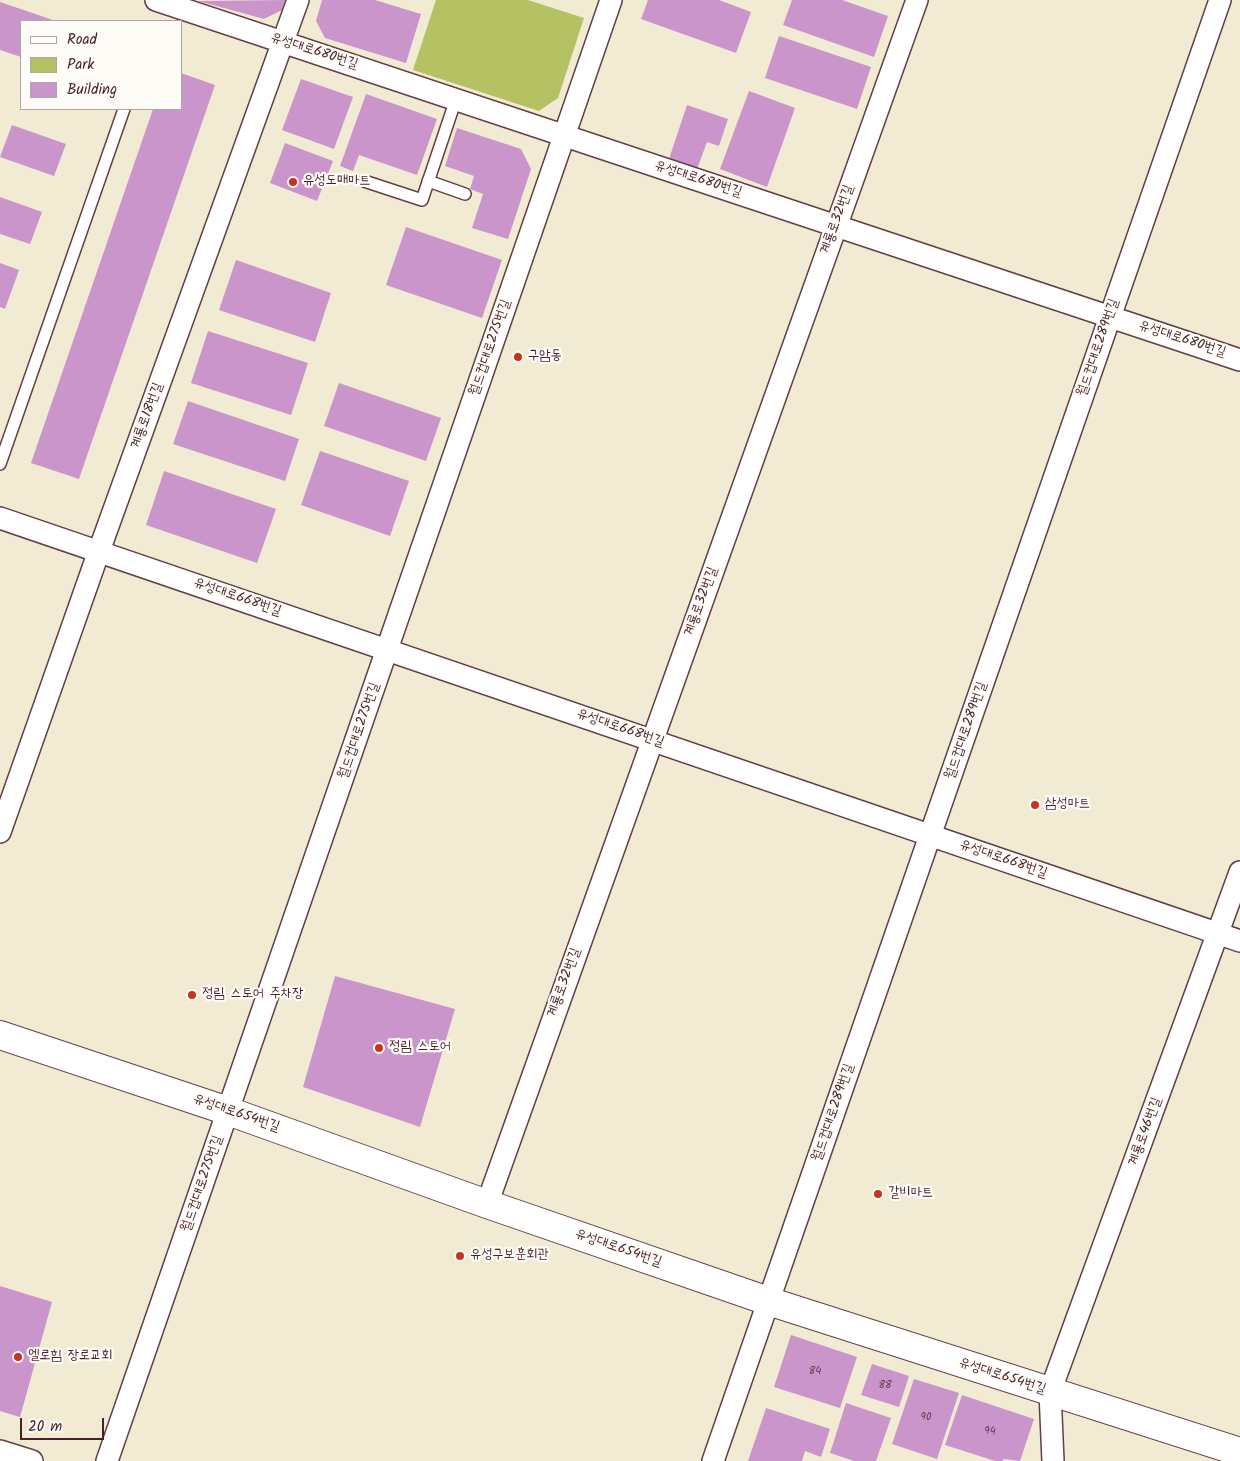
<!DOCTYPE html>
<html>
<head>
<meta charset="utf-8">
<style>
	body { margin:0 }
	#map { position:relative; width:1240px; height:1461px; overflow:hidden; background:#f2ebd3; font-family:Kalam,sans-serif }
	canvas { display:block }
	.legend { position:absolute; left:20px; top:20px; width:162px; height:90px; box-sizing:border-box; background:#fdfcf7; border:1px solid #b5a4a5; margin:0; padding:6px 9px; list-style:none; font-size:15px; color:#4a1f2b }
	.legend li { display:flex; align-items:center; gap:10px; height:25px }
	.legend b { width:25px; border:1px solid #b5a4a5 }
	.scale { position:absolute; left:20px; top:1418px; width:84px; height:22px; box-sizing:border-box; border:2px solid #4a1f2b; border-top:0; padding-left:6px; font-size:15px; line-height:18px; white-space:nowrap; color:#4a1f2b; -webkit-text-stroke:4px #fdfcf7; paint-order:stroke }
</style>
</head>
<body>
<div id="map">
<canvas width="1240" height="1461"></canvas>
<ul class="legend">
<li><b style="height:6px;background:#fff"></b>Road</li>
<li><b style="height:14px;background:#b5c264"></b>Park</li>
<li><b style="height:14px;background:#ca95ca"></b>Building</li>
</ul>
<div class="scale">20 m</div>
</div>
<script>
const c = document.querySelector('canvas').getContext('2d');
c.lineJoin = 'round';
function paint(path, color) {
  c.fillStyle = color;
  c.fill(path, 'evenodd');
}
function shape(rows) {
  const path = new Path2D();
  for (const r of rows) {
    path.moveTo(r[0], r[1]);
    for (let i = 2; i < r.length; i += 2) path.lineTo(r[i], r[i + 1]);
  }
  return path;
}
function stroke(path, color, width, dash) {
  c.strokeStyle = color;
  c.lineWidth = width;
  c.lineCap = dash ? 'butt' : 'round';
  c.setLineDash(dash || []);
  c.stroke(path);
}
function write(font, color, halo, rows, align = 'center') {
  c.font = font + ' Kalam,"Poor Story",sans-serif';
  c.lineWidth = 4.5;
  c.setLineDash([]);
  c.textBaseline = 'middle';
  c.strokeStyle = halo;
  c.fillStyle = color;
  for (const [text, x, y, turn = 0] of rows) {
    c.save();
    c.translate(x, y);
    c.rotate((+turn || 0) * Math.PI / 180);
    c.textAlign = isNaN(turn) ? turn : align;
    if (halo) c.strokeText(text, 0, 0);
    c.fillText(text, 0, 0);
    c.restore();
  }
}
const green = shape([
	[436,0,528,0,584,18,558,98,539,111,413,70]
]);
const building = shape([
	[285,0,282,10,264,19,198,1],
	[322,0,375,0,421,14,406,63,325,38,316,21],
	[648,0,719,0,751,12,736,53,641,19],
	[792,0,842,0,888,16,874,57,783,25],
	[0,2,56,21,21,21,21,57,0,50],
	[779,36,871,67,857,109,765,78],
	[181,73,215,85,79,479,31,463,153,109,181,109],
	[301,79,353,97,334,149,282,130],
	[749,91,795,108,767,187,720,169],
	[366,94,437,119,417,175,359,155,353,171,340,166],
	[687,105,728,119,719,146,707,142,697,169,669,159],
	[12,125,66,144,54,176,0,157],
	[457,128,521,149,531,169,508,239,472,228,483,194,470,189,474,176,445,166],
	[285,143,333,161,317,201,270,183],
	[0,197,42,212,30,244,0,234],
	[406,227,502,260,482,318,386,285],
	[236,260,331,293,315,342,219,310],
	[0,263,19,270,5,309,0,307],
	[208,331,308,363,291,415,191,383],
	[339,383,441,418,426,461,324,426],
	[188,401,299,439,285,481,173,444],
	[320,451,409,481,390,536,301,505],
	[164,471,276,509,257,563,146,525],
	[335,976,455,1009,420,1127,303,1087],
	[0,1286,52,1302,20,1417,0,1411],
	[791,1335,857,1357,840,1408,774,1387],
	[872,1364,909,1376,899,1407,861,1395],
	[914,1379,959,1393,937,1459,892,1444],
	[962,1395,1034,1419,1020,1461,1003,1459,1003,1461,995,1461,945,1445],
	[846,1403,891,1418,876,1461,854,1461,830,1453],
	[766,1408,830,1429,821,1457,805,1451,802,1461,748,1461]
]);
const service = shape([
	[364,181,422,200,456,99],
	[428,181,465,194],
	[0,464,124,109]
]);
const minor = shape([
	[156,0,1240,360],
	[0,518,1240,941],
	[0,832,99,551,298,0],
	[487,1204,917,0],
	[0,1451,32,1461],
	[107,1461,611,0],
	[713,1461,1220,0],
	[1053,1461,1050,1392,1240,872]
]);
const tertiary = shape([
	[0,1035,228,1111,487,1204,768,1301,1240,1452]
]);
const markers = [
	[293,182,5,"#c8321e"],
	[518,357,5,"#c8321e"],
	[1035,805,5,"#c8321e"],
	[192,995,5,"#c8321e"],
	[379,1048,5,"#c8321e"],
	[878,1194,5,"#c8321e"],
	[460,1256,5,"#c8321e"],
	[18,1357,5,"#c8321e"]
];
const numberNames = [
	["84",815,1372],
	["88",885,1386],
	["90",926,1418],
	["94",990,1432]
];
const streetNames = [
	["유성대로680번길",314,52,18],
	["유성대로680번길",698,180,18],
	["계룡로32번길",838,220,-70],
	["유성대로680번길",1182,340,18],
	["월드컵대로275번길",491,348,-71],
	["월드컵대로289번길",1099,348,-71],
	["계룡로18번길",148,416,-70],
	["유성대로668번길",237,598,19],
	["계룡로32번길",702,602,-70],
	["유성대로668번길",620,729,19],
	["월드컵대로275번길",360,731,-71],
	["월드컵대로289번길",967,731,-71],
	["유성대로668번길",1003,860,19],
	["계룡로32번길",565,983,-70],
	["월드컵대로289번길",834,1113,-71],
	["유성대로654번길",236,1114,19],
	["계룡로46번길",1146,1132,-70],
	["월드컵대로275번길",203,1184,-71],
	["유성대로654번길",618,1249,19],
	["유성대로654번길",1002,1377,18]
];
const poiNames = [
	["유성도매마트",303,182],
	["구암동",528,357],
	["삼성마트",1045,805],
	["정림 스토어 주차장",202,995],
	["정림 스토어",389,1048],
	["갈비마트",888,1194],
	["유성구보훈회관",470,1256],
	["엘로힘 장로교회",28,1357]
];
paint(green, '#b5c264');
paint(building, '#ca95ca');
stroke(service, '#633e44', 14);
stroke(minor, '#633e44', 24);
stroke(tertiary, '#633e44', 30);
stroke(service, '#fff', 11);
stroke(minor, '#fff', 21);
stroke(tertiary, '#fff', 28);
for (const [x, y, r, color] of markers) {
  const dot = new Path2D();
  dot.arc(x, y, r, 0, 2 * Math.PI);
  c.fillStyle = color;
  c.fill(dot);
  stroke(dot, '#fdfcf7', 2);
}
write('11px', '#6a3c53', null, numberNames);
write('14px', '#4a1f2b', '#fdfcf7', streetNames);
write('14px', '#4a1f2b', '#fdfcf7', poiNames, 'left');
</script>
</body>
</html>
